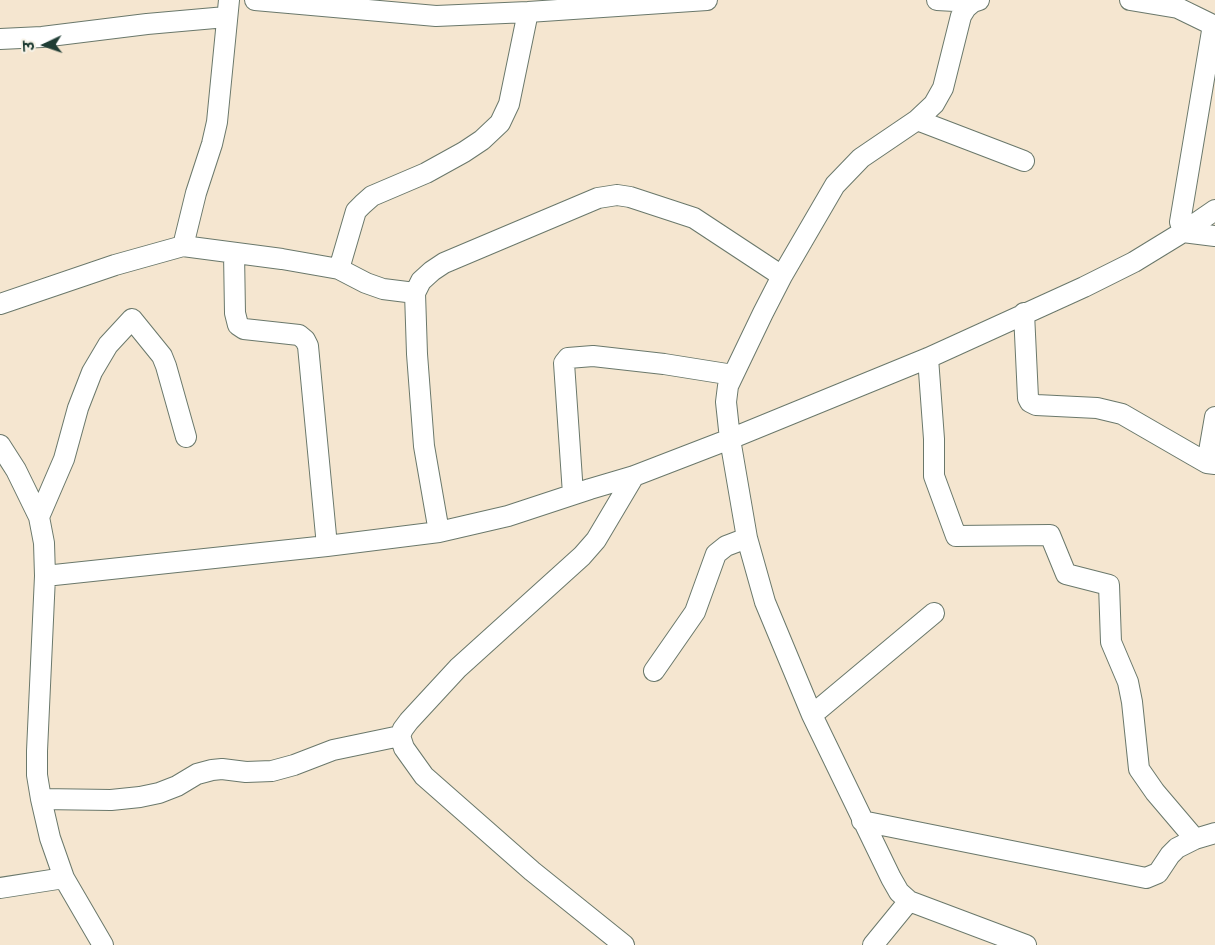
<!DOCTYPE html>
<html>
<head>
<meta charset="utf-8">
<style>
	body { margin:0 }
	#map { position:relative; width:1215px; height:945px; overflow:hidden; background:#f5e6d0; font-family:"Comic Neue","Playpen Sans Deva",sans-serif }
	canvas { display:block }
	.north { position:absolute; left:20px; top:20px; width:50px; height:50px; -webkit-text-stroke:4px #f7f3e8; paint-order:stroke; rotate:267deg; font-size:14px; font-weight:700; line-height:20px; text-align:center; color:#1f3d34 }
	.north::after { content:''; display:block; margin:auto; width:18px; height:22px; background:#1f3d34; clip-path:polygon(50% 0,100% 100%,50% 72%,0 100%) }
</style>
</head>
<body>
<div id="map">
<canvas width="1215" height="945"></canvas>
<div class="north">उ</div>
</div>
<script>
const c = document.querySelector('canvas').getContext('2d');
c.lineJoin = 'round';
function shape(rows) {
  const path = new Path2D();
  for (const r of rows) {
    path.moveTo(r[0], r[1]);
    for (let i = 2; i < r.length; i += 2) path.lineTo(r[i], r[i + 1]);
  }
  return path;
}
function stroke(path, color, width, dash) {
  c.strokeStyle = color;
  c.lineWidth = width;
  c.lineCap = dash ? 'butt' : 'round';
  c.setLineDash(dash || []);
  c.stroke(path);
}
const minor = shape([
	[255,0,436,16,528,12,707,0],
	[937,0,973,2],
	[979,0,973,2,966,8,961,16,943,88,934,104,917,120,861,158,835,185,782,276,763,313,728,386,726,402,730,439,747,538,765,602,812,715,891,878,899,892,909,901,1026,945],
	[1130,0,1178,8,1215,26],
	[1213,25,1180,222,1183,232,1215,236],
	[0,39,42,37,147,24,226,17],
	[917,120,1024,161],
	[183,246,282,259,339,269,366,283,383,289,415,293],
	[234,253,235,313,238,325,244,329,299,335,305,340,308,346,327,546],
	[339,269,356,211,363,204,372,196,426,173,464,152,482,140,500,123,509,104,528,12],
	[0,304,115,265,183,246,196,193,212,144,217,122,229,0],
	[1024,313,1028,398,1030,402,1036,405,1097,408,1122,414,1193,455,1207,463,1215,464],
	[928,358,934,439,934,476,956,536,1050,535,1066,574,1109,585,1111,642,1128,682,1132,702,1139,769,1155,792,1195,839],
	[0,445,16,470,39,517,44,543,45,576,37,751,37,775,41,799,50,838,64,878,103,945],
	[1207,463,1215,417],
	[573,494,564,363,568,358,593,356,664,364,733,375],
	[39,517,64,459,78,408,92,372,108,345,132,319,162,356,166,366,186,437],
	[439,532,424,446,417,354,415,293,421,281,432,271,444,263,598,198,617,195,630,197,694,218,782,276],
	[45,576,327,546,439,532,508,516,590,489,634,476,730,439,928,358,1084,287,1134,262,1183,232,1215,210],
	[654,671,695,612,716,554,726,546,747,538],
	[812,715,934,613],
	[41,799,111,800,140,797,159,793,177,786,197,774,212,770,222,769,246,772,272,771,294,765,333,750,400,736],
	[862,821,1146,878,1158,873,1170,855,1177,848,1195,839,1215,833],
	[0,888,64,878],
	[624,945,532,871,424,776,404,748,400,736,403,729,409,721,458,668,582,556,596,540,634,476],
	[873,945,909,901]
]);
stroke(minor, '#6a786b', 22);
stroke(minor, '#fff', 20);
</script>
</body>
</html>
